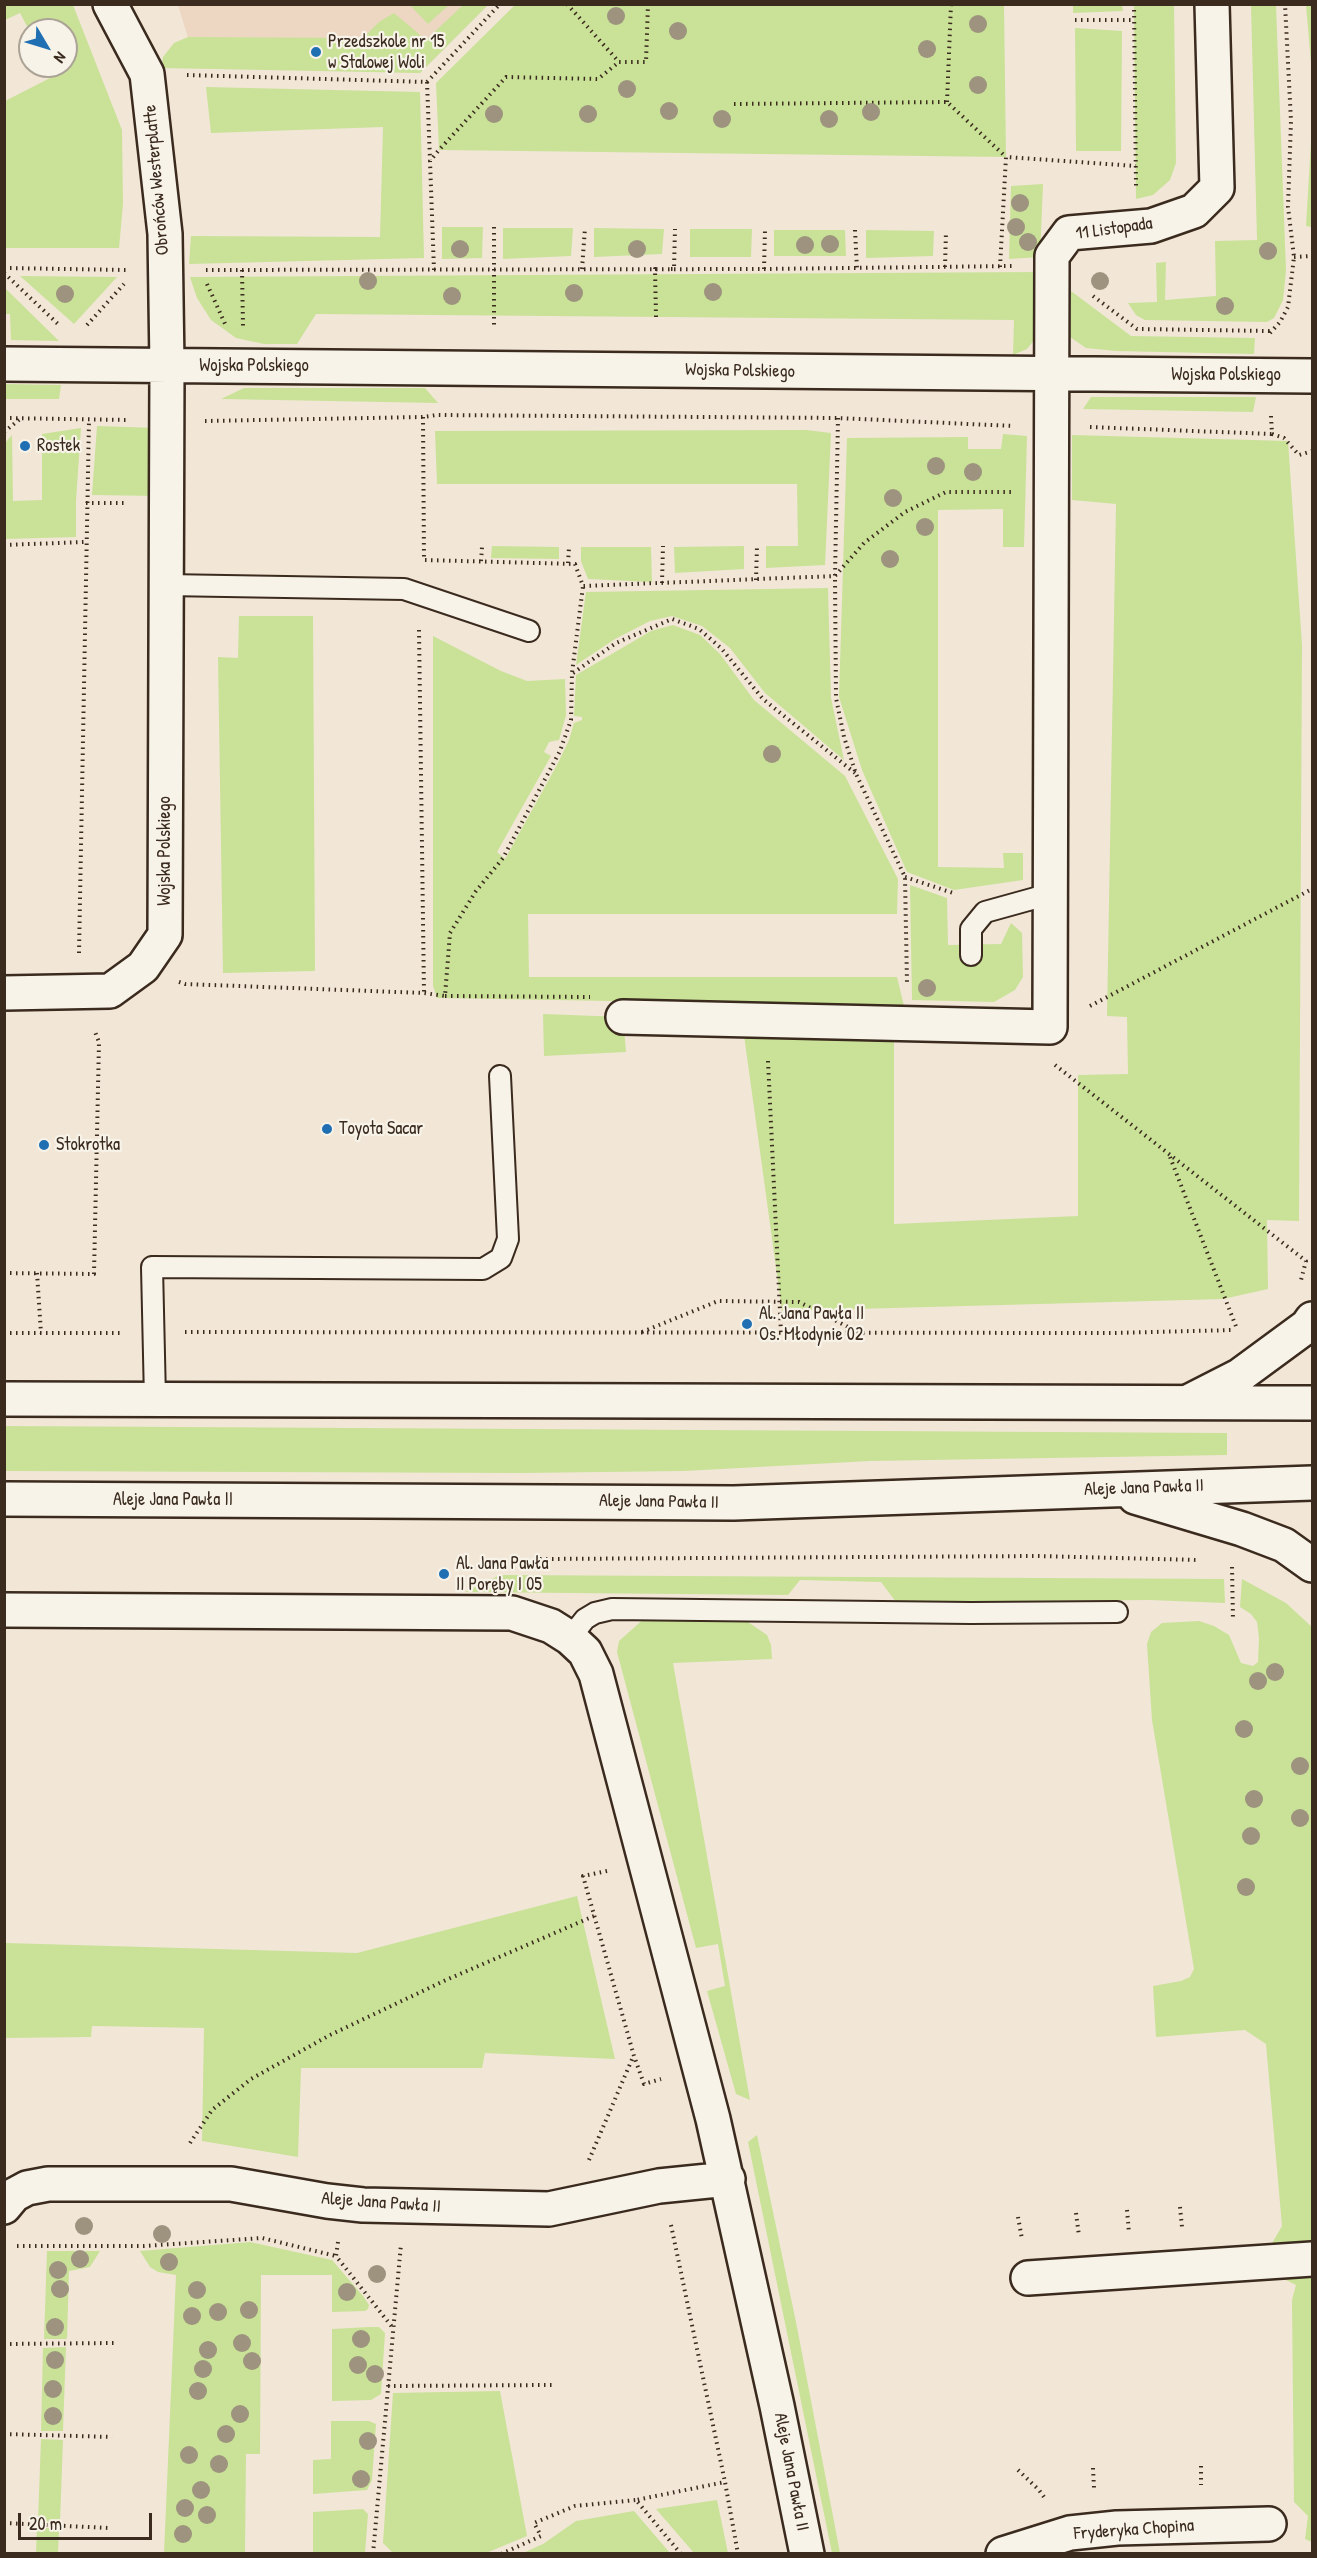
<!DOCTYPE html>
<html>
<head>
<meta charset="utf-8">
<style>
	body { margin:0 }
	#map { position:relative; width:1317px; height:2558px; overflow:hidden; background:#f2e6d7; font-family:"Patrick Hand",sans-serif }
	canvas { display:block }
	.frame { position:absolute; inset:0; border:6px solid #3b2a1e; pointer-events:none }
	.north { position:absolute; left:18px; top:18px; width:60px; height:60px; box-sizing:border-box; background:#f7f3e8; border:2px solid #aca397; border-radius:50%; rotate:128deg; font-size:16px; font-weight:700; line-height:24px; text-align:center; color:#3b2a1e }
	.north::after { content:''; display:block; margin:auto; width:21px; height:27px; background:#1f6fb2; clip-path:polygon(50% 0,100% 100%,50% 72%,0 100%) }
	.scale { position:absolute; left:18px; top:2513px; width:134px; height:27px; box-sizing:border-box; border:3px solid #3b2a1e; border-top:0; padding-left:8px; font-size:18px; line-height:21px; white-space:nowrap; color:#3b2a1e; -webkit-text-stroke:4px #f7f3e8; paint-order:stroke }
</style>
</head>
<body>
<div id="map">
<canvas width="1317" height="2558"></canvas>
<div class="frame"></div>
<div class="north">N</div>
<div class="scale">20 m</div>
</div>
<script>
const c = document.querySelector('canvas').getContext('2d');
c.lineJoin = 'round';
function paint(path, color) {
  c.fillStyle = color;
  c.fill(path, 'evenodd');
}
function shape(rows) {
  const path = new Path2D();
  for (const r of rows) {
    path.moveTo(r[0], r[1]);
    for (let i = 2; i < r.length; i += 2) path.lineTo(r[i], r[i + 1]);
  }
  return path;
}
function stroke(path, color, width, dash) {
  c.strokeStyle = color;
  c.lineWidth = width;
  c.lineCap = dash ? 'butt' : 'round';
  c.setLineDash(dash || []);
  c.stroke(path);
}
function write(font, color, halo, rows, align = 'center') {
  c.font = font + ' "Patrick Hand",sans-serif';
  c.lineWidth = 4.5;
  c.setLineDash([]);
  c.textBaseline = 'middle';
  c.strokeStyle = halo;
  c.fillStyle = color;
  for (const [text, x, y, turn = 0] of rows) {
    c.save();
    c.translate(x, y);
    c.rotate((+turn || 0) * Math.PI / 180);
    c.textAlign = isNaN(turn) ? turn : align;
    if (halo) c.strokeText(text, 0, 0);
    c.fillText(text, 0, 0);
    c.restore();
  }
}
const built = shape([
	[178,5,488,5,420,73,197,67]
]);
const green = shape([
	[409,4,449,4,449,5,428,24],
	[73,5,122,130,123,204,119,248,5,248,5,101,52,77,47,66,66,66,66,30,30,30,30,32,20,13,5,20,5,5],
	[463,5,488,5,420,73,161,68,163,57,174,43,188,37,363,38,379,22,394,13,426,40],
	[515,5,1004,5,1006,157,439,150,436,83],
	[1073,5,1122,5,1123,11,1073,13],
	[1134,5,1174,5,1176,163,1170,180,1153,195,1136,199],
	[1251,5,1276,5,1286,271,1283,300,1274,318,1267,322,1145,320,1136,315,1128,303,1157,302,1156,263,1166,262,1165,300,1216,296,1215,241,1257,240],
	[1306,5,1312,5,1312,91,1312,75],
	[1075,28,1122,31,1121,151,1076,151],
	[206,87,420,92,424,258,189,264,191,236,380,237,383,127,211,133],
	[1312,125,1312,227,1306,226],
	[1043,184,1040,257,1009,259,1011,186],
	[442,227,483,227,482,258,442,259],
	[503,228,573,228,571,256,503,259],
	[594,228,664,229,662,254,594,257],
	[690,229,752,229,751,257,690,257],
	[774,230,845,230,846,256,774,256],
	[866,230,934,231,933,256,866,258],
	[1040,272,1039,334,1027,349,1013,355,1014,320,316,314,297,344,264,344,236,338,211,320,197,298,190,277],
	[20,276,117,277,74,324],
	[4,288,5,288,59,341,11,340,10,314,5,314],
	[1071,291,1131,336,1255,338,1254,354,1116,351,1086,348,1070,337],
	[5,384,61,385,59,399,5,399],
	[244,388,425,388,438,403,221,399],
	[1091,397,1256,397,1253,412,1083,409],
	[97,426,157,428,158,496,92,495],
	[81,428,76,501,76,537,5,539,5,443,12,435,13,501,42,500,42,434],
	[806,430,831,433,825,565,766,568,766,546,798,546,797,484,437,484,435,431],
	[1003,434,1027,436,1024,547,1003,547,1003,509,938,510,938,867,1004,868,1003,853,1023,853,1023,880,954,890,907,872,862,770,839,697,847,438,968,437,968,449,1001,449],
	[1072,435,1288,441,1302,645,1299,1221,1267,1220,1268,1289,1223,1299,782,1311,743,1028,894,1033,894,1224,1078,1216,1078,1075,1128,1074,1127,1017,1107,1016,1116,504,1072,500],
	[492,546,559,547,559,559,491,558],
	[744,546,744,569,675,573,674,547],
	[581,547,651,547,652,582,588,579,581,561],
	[828,588,831,698,844,760,765,693,730,648,702,626,672,616,650,621,615,639,576,665,586,592],
	[239,616,313,616,315,971,223,973,218,657,238,658],
	[673,625,700,635,720,654,754,700,845,776,898,879,897,914,528,914,529,977,897,977,904,1006,437,998,433,986,433,636,501,671,527,681,565,679,566,715,559,740,549,742,544,752,551,756,497,852,505,859,558,763,569,740,574,723,582,720,582,717,574,716,576,675,651,631],
	[910,885,947,898,948,945,1001,944,1011,923,1022,933,1023,977,1015,990,994,1002,912,1000],
	[543,1014,623,1017,626,1052,544,1056],
	[5,1426,1227,1433,1227,1455,870,1461,684,1471,522,1473,5,1471],
	[500,1575,1224,1579,1225,1603,1150,1600,896,1602,881,1582,800,1580,788,1595,465,1592],
	[1242,1579,1286,1603,1312,1627,1312,2248,1263,2253,1271,2245,1282,2226,1266,2044,1245,2030,1156,2037,1153,1986,1181,1981,1190,1977,1194,1969,1152,1720,1147,1644,1151,1632,1162,1623,1199,1621,1214,1626,1229,1635,1241,1663,1253,1666,1258,1662,1259,1638,1257,1622,1251,1614,1240,1607],
	[646,1617,742,1618,767,1635,771,1645,772,1659,673,1663,750,2100,736,2094,707,1991,725,1986,718,1944,696,1948,617,1652,619,1641],
	[577,1896,615,2059,485,2053,482,2068,301,2068,298,2157,202,2141,204,2028,92,2026,91,2037,5,2038,5,1943,357,1953],
	[757,2135,797,2327,840,2553,832,2553,748,2142],
	[250,2242,332,2260,363,2296,369,2305,368,2309,365,2311,332,2312,332,2275,261,2275,260,2454,246,2454,245,2553,164,2553,176,2275,158,2272,150,2267,140,2251],
	[47,2251,100,2251,90,2267,69,2271,67,2339,44,2339],
	[1312,2277,1312,2542,1305,2539,1308,2516,1294,2502,1292,2300,1296,2285,1284,2279],
	[369,2327,379,2327,385,2333,381,2394,371,2400,332,2401,332,2329],
	[66,2347,63,2431,41,2431,43,2348],
	[500,2391,527,2536,486,2553,393,2553,383,2543,393,2393],
	[331,2421,369,2421,376,2424,372,2480,367,2490,313,2494,313,2460,331,2459],
	[41,2439,63,2440,60,2522,38,2521],
	[717,2500,728,2553,694,2553,656,2509],
	[363,2509,368,2514,365,2553,313,2553,313,2512],
	[634,2511,670,2553,523,2553,543,2544,576,2521],
	[37,2527,59,2529,58,2553,36,2553]
]);
const path = shape([
	[567,4,619,62,646,62,648,4],
	[1134,4,1136,187],
	[1075,20,1135,20],
	[187,75,427,82,500,4],
	[427,82,430,160],
	[947,102,951,4],
	[734,104,947,102,1006,157],
	[494,227,494,329],
	[855,230,857,269],
	[1294,257,1312,256],
	[945,267,946,231],
	[1000,267,1006,157,1136,166],
	[4,268,127,270],
	[582,269,585,228],
	[671,269,674,269,675,229],
	[764,269,765,230],
	[206,270,764,269,1012,266],
	[242,270,243,326],
	[434,270,430,161,439,150,506,77,598,79,619,62],
	[4,273,58,324],
	[207,284,226,326],
	[1093,296,1137,329,1270,331],
	[656,317,655,269,658,269],
	[87,325,124,284],
	[1270,333,1280,322,1288,307,1294,257,1288,207,1291,121,1285,4],
	[1271,416,1272,434,1284,438,1299,455,1312,451],
	[423,417,424,560,575,564,583,586,835,576,864,543,905,512,946,492,1011,492],
	[4,418,129,420],
	[838,418,835,576,836,698,844,737,856,774,905,877,907,983],
	[205,421,423,417,437,415,838,418,1013,426],
	[1090,427,1272,434],
	[4,432,20,419],
	[86,503,127,503],
	[4,545,85,542],
	[481,561,482,547],
	[568,563,569,547],
	[756,580,757,546],
	[662,583,663,546],
	[419,630,424,993],
	[573,673,616,643,672,619,699,629,721,648,763,699,855,773],
	[905,877,956,894],
	[79,953,89,420],
	[179,982,185,984,424,993,445,996,450,933,476,891,503,858,560,751,571,720,572,673,583,586],
	[445,996,590,997],
	[1090,1006,1312,889],
	[768,1061,781,1333],
	[1055,1065,1306,1261,1301,1280],
	[1170,1157,1237,1329],
	[4,1273,94,1274,99,1042,95,1032],
	[37,1273,41,1333],
	[185,1332,1112,1333,1234,1330],
	[642,1332,718,1301,799,1302,858,1332],
	[4,1333,121,1333],
	[540,1559,1037,1556,1199,1560],
	[1232,1567,1233,1620],
	[607,1871,583,1876,634,2056,644,2084,661,2079],
	[190,2143,212,2110,251,2079,330,2035,446,1980,594,1916],
	[589,2160,633,2057],
	[1180,2207,1182,2227],
	[1127,2210,1129,2233],
	[1076,2213,1079,2236],
	[1018,2217,1022,2239],
	[671,2225,725,2482],
	[338,2242,336,2256,393,2328],
	[17,2246,144,2246,262,2238,336,2256],
	[4,2344,115,2343],
	[388,2386,552,2385],
	[4,2434,112,2437],
	[1201,2466,1201,2485],
	[1093,2468,1094,2488,1097,2490],
	[1018,2470,1039,2490,1046,2500],
	[4,2523,109,2528],
	[373,2554,401,2244],
	[501,2554,541,2536,534,2523,575,2506,636,2500],
	[681,2554,636,2500,725,2482,738,2554]
]);
const lane = shape([
	[166,585,404,589,529,631],
	[971,955,971,929,985,912,1050,894],
	[155,1399,152,1267,483,1269,501,1258,508,1239,500,1076],
	[570,1638,585,1619,595,1613,612,1609,971,1613,1117,1612]
]);
const street = shape([
	[4,364,1312,376],
	[4,993,110,991,143,967,165,935,167,365,165,234,147,74,110,4],
	[623,1017,1050,1027,1052,256,1069,233,1151,226,1194,211,1217,188,1212,4],
	[4,1610,512,1613,551,1626,570,1638,585,1652,596,1674,713,2119,777,2406,807,2554],
	[4,2207,14,2195,27,2188,48,2184,231,2184,327,2201,363,2205,549,2209,659,2186,728,2179],
	[1028,2278,1312,2259],
	[1003,2554,1070,2533,1117,2528,1269,2524]
]);
const secondary = shape([
	[4,1399,1312,1403],
	[1190,1401,1239,1376,1307,1326,1312,1319],
	[1135,1497,1242,1529,1284,1545,1312,1565],
	[4,1499,734,1503,1312,1483]
]);
const trees = [
	[616,16],
	[978,24],
	[678,31],
	[927,49],
	[978,85],
	[627,89],
	[669,111],
	[871,112],
	[494,114],
	[588,114],
	[722,119],
	[829,119],
	[1020,203],
	[1016,227],
	[1028,242],
	[830,244],
	[805,245],
	[460,249],
	[637,249],
	[1268,251],
	[368,281],
	[1100,281],
	[713,292],
	[574,293],
	[65,294],
	[452,296],
	[1225,306],
	[936,466],
	[973,472],
	[893,498],
	[925,527],
	[890,559],
	[772,754],
	[927,988],
	[1275,1672],
	[1258,1681],
	[1244,1729],
	[1300,1766],
	[1254,1799],
	[1300,1818],
	[1251,1836],
	[1246,1887],
	[84,2226],
	[162,2234],
	[80,2259],
	[169,2262],
	[58,2270],
	[377,2274],
	[60,2289],
	[197,2290],
	[347,2292],
	[249,2310],
	[218,2312],
	[192,2316],
	[55,2327],
	[361,2339],
	[242,2343],
	[208,2350],
	[55,2360],
	[252,2361],
	[358,2365],
	[203,2369],
	[375,2374],
	[53,2389],
	[198,2391],
	[240,2414],
	[53,2416],
	[226,2434],
	[368,2441],
	[189,2455],
	[219,2464],
	[361,2479],
	[201,2490],
	[185,2508],
	[207,2515],
	[183,2534]
];
const markers = [
	[316,52,6,"#1f6fb2"],
	[25,446,6,"#1f6fb2"],
	[327,1129,6,"#1f6fb2"],
	[44,1145,6,"#1f6fb2"],
	[747,1324,6,"#1f6fb2"],
	[444,1574,6,"#1f6fb2"]
];
const poiNames = [
	["Przedszkole nr 15",328,42],
	["w Stalowej Woli",328,63],
	["Rostek",37,446],
	["Toyota Sacar",339,1129],
	["Stokrotka",56,1145],
	["Al. Jana Pawła II",759,1314],
	["Os. Młodynie 02",759,1335],
	["Al. Jana Pawła",456,1564],
	["II Poręby I 05",456,1585]
];
const streetNames = [
	["Obrońców Westerplatte",157,180,-95],
	["11 Listopada",1114,229,-8],
	["Wojska Polskiego",254,366],
	["Wojska Polskiego",740,371,1],
	["Wojska Polskiego",1226,375],
	["Wojska Polskiego",165,851,-90],
	["Aleje Jana Pawła II",1144,1488,-2],
	["Aleje Jana Pawła II",173,1500],
	["Aleje Jana Pawła II",659,1502,1],
	["Aleje Jana Pawła II",381,2203,4],
	["Aleje Jana Pawła II",791,2472,79],
	["Fryderyka Chopina",1134,2530,-4]
];
paint(built, '#edd6c2');
paint(green, '#c9e298');
stroke(lane, '#3b2a1e', 24);
stroke(street, '#3b2a1e', 38);
stroke(secondary, '#3b2a1e', 38);
stroke(path, '#3b2a1e', 4, [1.5, 4.5]);
stroke(lane, '#f7f3e8', 20);
stroke(street, '#f7f3e8', 33);
stroke(secondary, '#f7f3e8', 33);
c.fillStyle = '#9d937e';
for (const [x, y] of trees) {
  c.beginPath();
  c.arc(x, y, 9, 0, 2 * Math.PI);
  c.fill();
}
for (const [x, y, r, color] of markers) {
  const dot = new Path2D();
  dot.arc(x, y, r, 0, 2 * Math.PI);
  c.fillStyle = color;
  c.fill(dot);
  stroke(dot, '#f7f3e8', 2);
}
write('18px', '#3b2a1e', '#f7f3e8', poiNames, 'left');
write('18px', '#3b2a1e', '#f7f3e8', streetNames);
</script>
</body>
</html>
